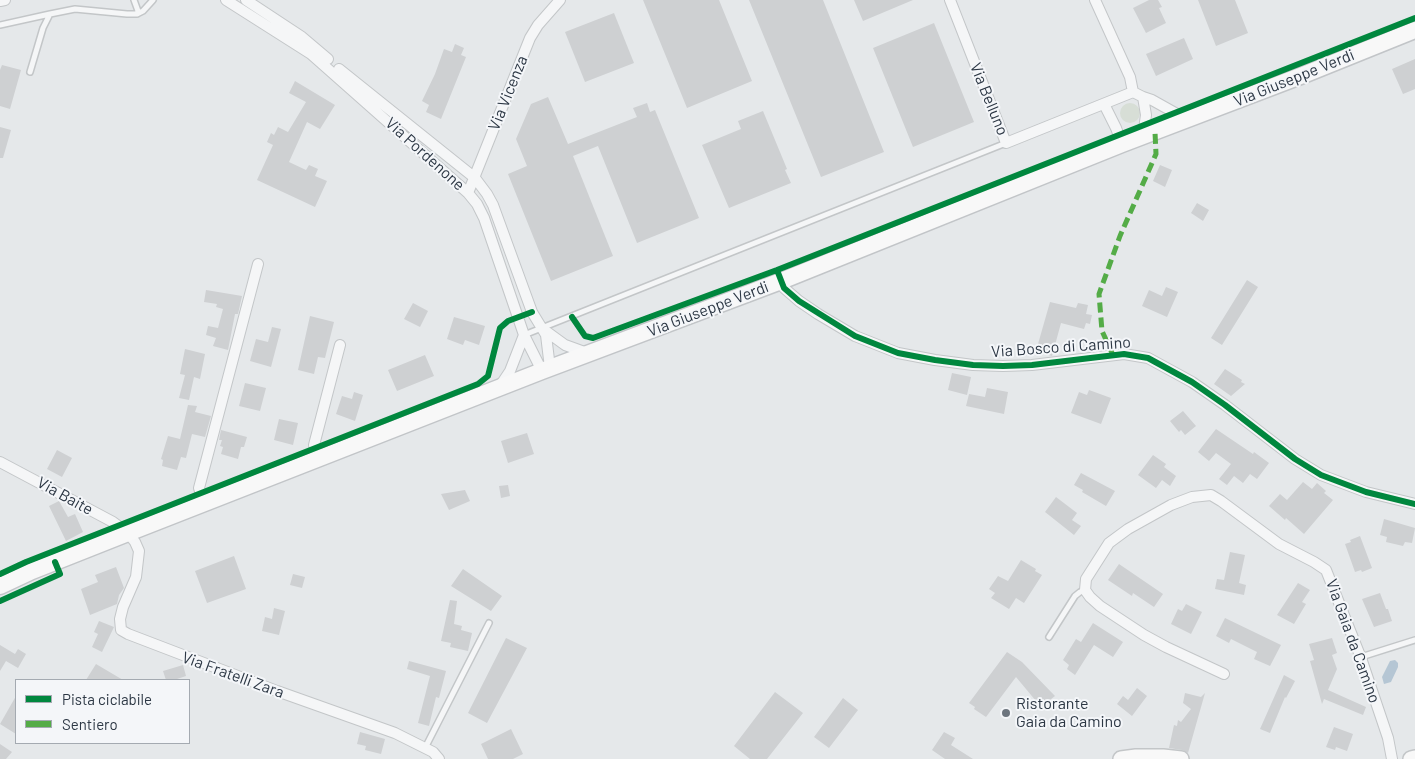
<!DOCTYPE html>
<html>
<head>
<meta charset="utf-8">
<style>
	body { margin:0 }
	#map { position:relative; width:1415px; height:759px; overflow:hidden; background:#e5e8ea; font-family:Barlow,sans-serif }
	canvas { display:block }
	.legend { position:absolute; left:15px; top:679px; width:175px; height:65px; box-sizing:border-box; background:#f4f6f9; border:1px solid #a4aab1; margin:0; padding:6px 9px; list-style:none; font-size:15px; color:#2c3744 }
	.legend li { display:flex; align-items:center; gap:10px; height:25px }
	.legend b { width:25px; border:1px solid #a4aab1 }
</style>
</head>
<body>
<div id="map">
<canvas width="1415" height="759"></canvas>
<ul class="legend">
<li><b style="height:6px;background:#00873e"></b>Pista ciclabile</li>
<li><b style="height:6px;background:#54ac47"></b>Sentiero</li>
</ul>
</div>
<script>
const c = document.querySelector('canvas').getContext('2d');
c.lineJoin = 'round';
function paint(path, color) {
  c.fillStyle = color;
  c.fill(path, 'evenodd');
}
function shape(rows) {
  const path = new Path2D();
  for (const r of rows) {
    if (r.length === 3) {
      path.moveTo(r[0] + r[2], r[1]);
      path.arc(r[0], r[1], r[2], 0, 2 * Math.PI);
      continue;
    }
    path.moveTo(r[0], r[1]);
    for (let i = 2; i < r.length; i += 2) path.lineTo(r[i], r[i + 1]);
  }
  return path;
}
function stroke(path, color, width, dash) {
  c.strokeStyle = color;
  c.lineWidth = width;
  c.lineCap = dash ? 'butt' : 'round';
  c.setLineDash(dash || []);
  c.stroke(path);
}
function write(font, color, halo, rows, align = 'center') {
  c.font = font + ' Barlow,sans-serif';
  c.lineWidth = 4;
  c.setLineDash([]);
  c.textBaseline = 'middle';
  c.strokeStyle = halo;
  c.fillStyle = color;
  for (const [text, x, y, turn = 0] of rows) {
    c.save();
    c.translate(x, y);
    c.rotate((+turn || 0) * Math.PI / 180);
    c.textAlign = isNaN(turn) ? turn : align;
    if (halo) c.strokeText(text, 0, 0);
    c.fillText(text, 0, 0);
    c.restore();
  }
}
const green = shape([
	[1130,113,10]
]);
const water = shape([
	[1395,660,1398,663,1398,667,1391,682,1384,684,1382,677,1390,661]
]);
const building = shape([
	[643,0,719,0,752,81,687,108],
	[749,0,823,0,884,152,821,177],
	[854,0,913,0,863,21],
	[1149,0,1158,0,1162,7,1159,8,1166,23,1146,33,1133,8],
	[1198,0,1235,0,1248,33,1216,46],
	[614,13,634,63,585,82,565,32],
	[934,23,974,122,913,147,873,48],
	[1184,38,1193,59,1156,76,1146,54],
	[455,44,464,48,461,55,466,57,441,119,426,112,429,105,422,101,435,74,444,49,452,52],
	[1415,59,1415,89,1403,94,1392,69],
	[2,65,21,70,10,109,0,106,0,70],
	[295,81,335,105,320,129,307,122,289,162,306,170,309,165,318,169,315,176,327,181,315,207,257,180,273,145,267,142,271,133,274,135,278,127,288,132,306,102,289,93],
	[548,97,568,144,637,117,633,108,647,103,650,112,655,110,699,218,637,243,598,146,573,156,613,256,551,281,508,174,527,166,516,139,531,104],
	[763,111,787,169,785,170,791,183,729,208,702,145,741,129,738,121],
	[0,127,11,130,3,158,0,158],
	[1160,165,1172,170,1165,187,1153,181],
	[1197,203,1209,210,1203,221,1191,213],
	[1247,280,1258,287,1222,345,1211,338],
	[1166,287,1178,292,1167,317,1142,306,1149,290,1162,296],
	[206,290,242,296,238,314,235,314,228,350,213,346,216,338,206,335,208,326,218,328,223,309,216,307,217,304,204,302],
	[1050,302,1076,308,1078,303,1088,305,1086,314,1092,315,1090,324,1086,323,1084,329,1061,323,1052,356,1036,351],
	[413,303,428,311,420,327,404,319],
	[310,316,334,322,325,358,318,357,314,374,298,370],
	[454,317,485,326,479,345,465,340,463,345,447,339],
	[272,327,281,329,271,367,250,361,256,339,268,342],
	[185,349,205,354,200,379,194,377,189,400,179,398,185,375,180,374],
	[425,355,434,376,397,391,388,370],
	[1225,369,1242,380,1241,382,1245,384,1231,396,1214,384],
	[952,373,971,377,967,395,948,390],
	[245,383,266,388,260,411,239,406],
	[987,388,1008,392,1004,414,966,406,969,394,985,397],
	[1089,390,1111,398,1101,424,1071,413,1079,392,1087,395],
	[354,392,363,395,355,421,336,414,342,396,352,399],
	[188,405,197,406,195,412,211,416,205,437,192,434,186,458,181,457,177,470,162,466,163,460,161,459,168,436,180,439],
	[1183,411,1196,426,1185,435,1181,430,1179,432,1170,421],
	[279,419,298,423,293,445,274,440],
	[1216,429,1253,454,1254,452,1269,463,1257,479,1250,474,1243,483,1234,476,1227,485,1219,479,1231,464,1216,453,1209,461,1198,452],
	[221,430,247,437,244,447,241,447,238,459,221,454,223,447,220,446,222,440,219,440],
	[527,433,534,454,508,463,501,441],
	[57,450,72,458,62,477,47,469],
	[1153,455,1166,464,1164,467,1176,476,1170,486,1162,480,1156,488,1138,475],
	[1081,473,1115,491,1106,506,1082,492,1083,490,1074,485],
	[1303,482,1312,489,1317,483,1326,491,1324,493,1333,500,1304,534,1286,518,1285,520,1269,506,1280,494,1287,500],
	[508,485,510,496,501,498,499,486],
	[465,490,470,501,449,510,441,494],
	[1056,497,1077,513,1072,520,1081,526,1074,535,1045,512],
	[59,501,68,517,75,514,83,532,66,541,49,506],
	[1384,519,1415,528,1412,543,1405,542,1403,546,1386,542,1387,537,1380,535],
	[1360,536,1372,568,1362,572,1361,570,1355,572,1345,544,1351,542,1350,540],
	[1230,552,1245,555,1239,583,1246,585,1244,595,1215,589,1217,579,1224,580],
	[234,556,246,589,207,603,195,571],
	[1021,560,1036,569,1035,571,1042,575,1024,603,1016,598,1009,609,991,598,995,593,989,589,998,576,1008,581],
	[1119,564,1163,594,1154,607,1133,593,1132,596,1108,580],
	[116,567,124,588,119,595,117,604,90,615,81,589,98,582,95,575],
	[463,569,502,596,491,611,451,586],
	[293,574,305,577,302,588,290,585],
	[1298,583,1310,590,1302,602,1306,604,1294,624,1277,615],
	[1380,593,1386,609,1388,609,1392,621,1374,627,1362,599],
	[450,600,457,601,454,624,462,626,461,630,472,633,468,651,450,647,451,643,441,641],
	[1186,604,1202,612,1191,634,1171,624,1178,609,1182,611],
	[274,608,285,611,279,635,262,631,265,617,272,619],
	[1225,618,1281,645,1270,666,1254,659,1257,652,1231,639,1229,643,1216,636],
	[99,621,114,627,102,652,92,647,98,634,94,632],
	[1093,623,1123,642,1113,657,1094,645,1075,675,1067,669,1069,665,1063,660,1076,639,1081,642],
	[506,638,527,648,487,723,468,713],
	[1332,638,1337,653,1332,655,1337,669,1328,690,1366,707,1363,715,1324,699,1322,704,1310,661,1314,660,1309,644],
	[0,645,15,654,18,649,26,654,18,668,6,661,0,671],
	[1007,652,1022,662,1055,696,1041,707,1016,677,986,717,974,709,975,707,969,703],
	[409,661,446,671,439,698,436,697,429,726,418,723,430,676,407,669],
	[96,664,123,680,86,680],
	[183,665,186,676,174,680,166,680,163,671],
	[1284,675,1295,681,1286,698,1285,697,1270,733,1260,729],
	[1137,688,1147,696,1132,716,1117,704,1123,696,1128,700],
	[775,692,803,713,767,759,750,759,734,746],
	[1185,693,1201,697,1205,693,1188,753,1182,750,1169,748,1174,725,1177,726,1178,720,1181,722,1191,709,1183,703],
	[16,696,16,734,0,724],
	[843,698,858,710,829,748,814,737],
	[1334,727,1353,734,1347,751,1336,747,1335,750,1326,747],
	[511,729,523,754,513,759,488,759,481,744],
	[360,732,385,739,381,754,365,750,366,746,357,744],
	[944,732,955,738,951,745,973,759,945,759,932,750],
	[0,744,12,752,6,759,0,759]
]);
const lane = shape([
	[134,0,138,11,137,14,143,11,153,0],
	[0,25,50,14],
	[30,72,43,28,50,14,75,9,127,14,137,14],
	[524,335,1006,143],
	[1049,637,1075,596,1080,592,1085,590],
	[1361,657,1415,640],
	[425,748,489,623]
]);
const street = shape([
	[226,0,311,54,468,193,477,204,484,218,524,335,542,371],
	[246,0,302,37,328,59],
	[950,0,1006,143,1133,92],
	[1095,0,1130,77,1133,92],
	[0,1,5,0],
	[339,69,475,178,487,194,493,205,532,312,546,335,550,368],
	[1133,92,1143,97,1152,100,1186,119],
	[1143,97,1146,115,1143,136],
	[1104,104,1116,128,1122,144],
	[468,193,530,38,538,25,560,0],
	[781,281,784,288,799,301,818,314,855,336,898,353,935,360,973,365,1003,366,1032,365,1124,354,1148,358,1192,382,1225,405,1295,459,1321,475,1366,492,1415,504],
	[543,329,565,345,587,353],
	[500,386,510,371,524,335],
	[319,458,314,445,340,345],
	[0,462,113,522,128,533,135,542,139,551,136,577,123,607,120,619,121,630,128,634,277,691,395,733,433,752,439,759],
	[204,503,199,488,258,264],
	[1224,674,1166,647,1144,635,1100,606,1090,597,1085,590,1086,579,1109,543,1128,529,1171,505,1192,497,1211,495,1221,501,1279,544,1314,562,1326,570,1361,658,1388,738,1392,759]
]);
const secondary = shape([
	[1121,759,1136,757,1163,757,1181,759],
	[1411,759,1415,758]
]);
const primary = shape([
	[0,586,32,571,128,533,542,371,781,281,1122,144,1303,75,1415,30]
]);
const quiet = shape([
	[1113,355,1102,331,1099,294,1120,236,1156,154,1155,132]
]);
const cycleway = shape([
	[777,270,784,288,799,301,855,336,898,353,935,360,973,365,1003,366,1032,365,1124,354,1148,358,1192,382,1225,405,1295,459,1321,475,1366,492,1415,504],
	[572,317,585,336,593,338,777,270,1415,18],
	[0,574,26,562,478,384,488,376,500,328,508,321,532,312],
	[0,601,60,574,55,562]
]);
const markers = [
	[1006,713,5,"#6d757e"]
];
const streetNames = [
	["Via Giuseppe Verdi",1294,78,-22],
	["Via Vicenza",508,93,-68],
	["Via Belluno",989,99,68],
	["Via Pordenone",425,154,42],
	["Via Giuseppe Verdi",708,309,-21],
	["Via Bosco di Camino",1061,347,-4],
	["Via Baite",65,496,29],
	["Via Gaia da Camino",1353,641,70],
	["Via Fratelli Zara",233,675,20]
];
const poiNames = [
	["Ristorante",1016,704],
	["Gaia da Camino",1016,722]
];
paint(green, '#d7ded6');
paint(water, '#b5c6d4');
paint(building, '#ced0d2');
stroke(lane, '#c3c6c8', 8);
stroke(street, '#c3c6c8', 12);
stroke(secondary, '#c3c6c8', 18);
stroke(primary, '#c2c5c8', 19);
stroke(lane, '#f5f6f7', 5);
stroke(street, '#f5f6f7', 10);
stroke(secondary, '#f8f8f8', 15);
stroke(primary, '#f8f8f8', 16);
stroke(quiet, '#54ac47', 5, [10, 5]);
stroke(cycleway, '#00873e', 6);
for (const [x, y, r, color] of markers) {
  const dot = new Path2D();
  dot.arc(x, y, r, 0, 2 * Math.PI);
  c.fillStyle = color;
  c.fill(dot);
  stroke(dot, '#f4f6f9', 2);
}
write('16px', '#2c3744', '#f4f6f9', streetNames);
write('16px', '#2c3744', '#f4f6f9', poiNames, 'left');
</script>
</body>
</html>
